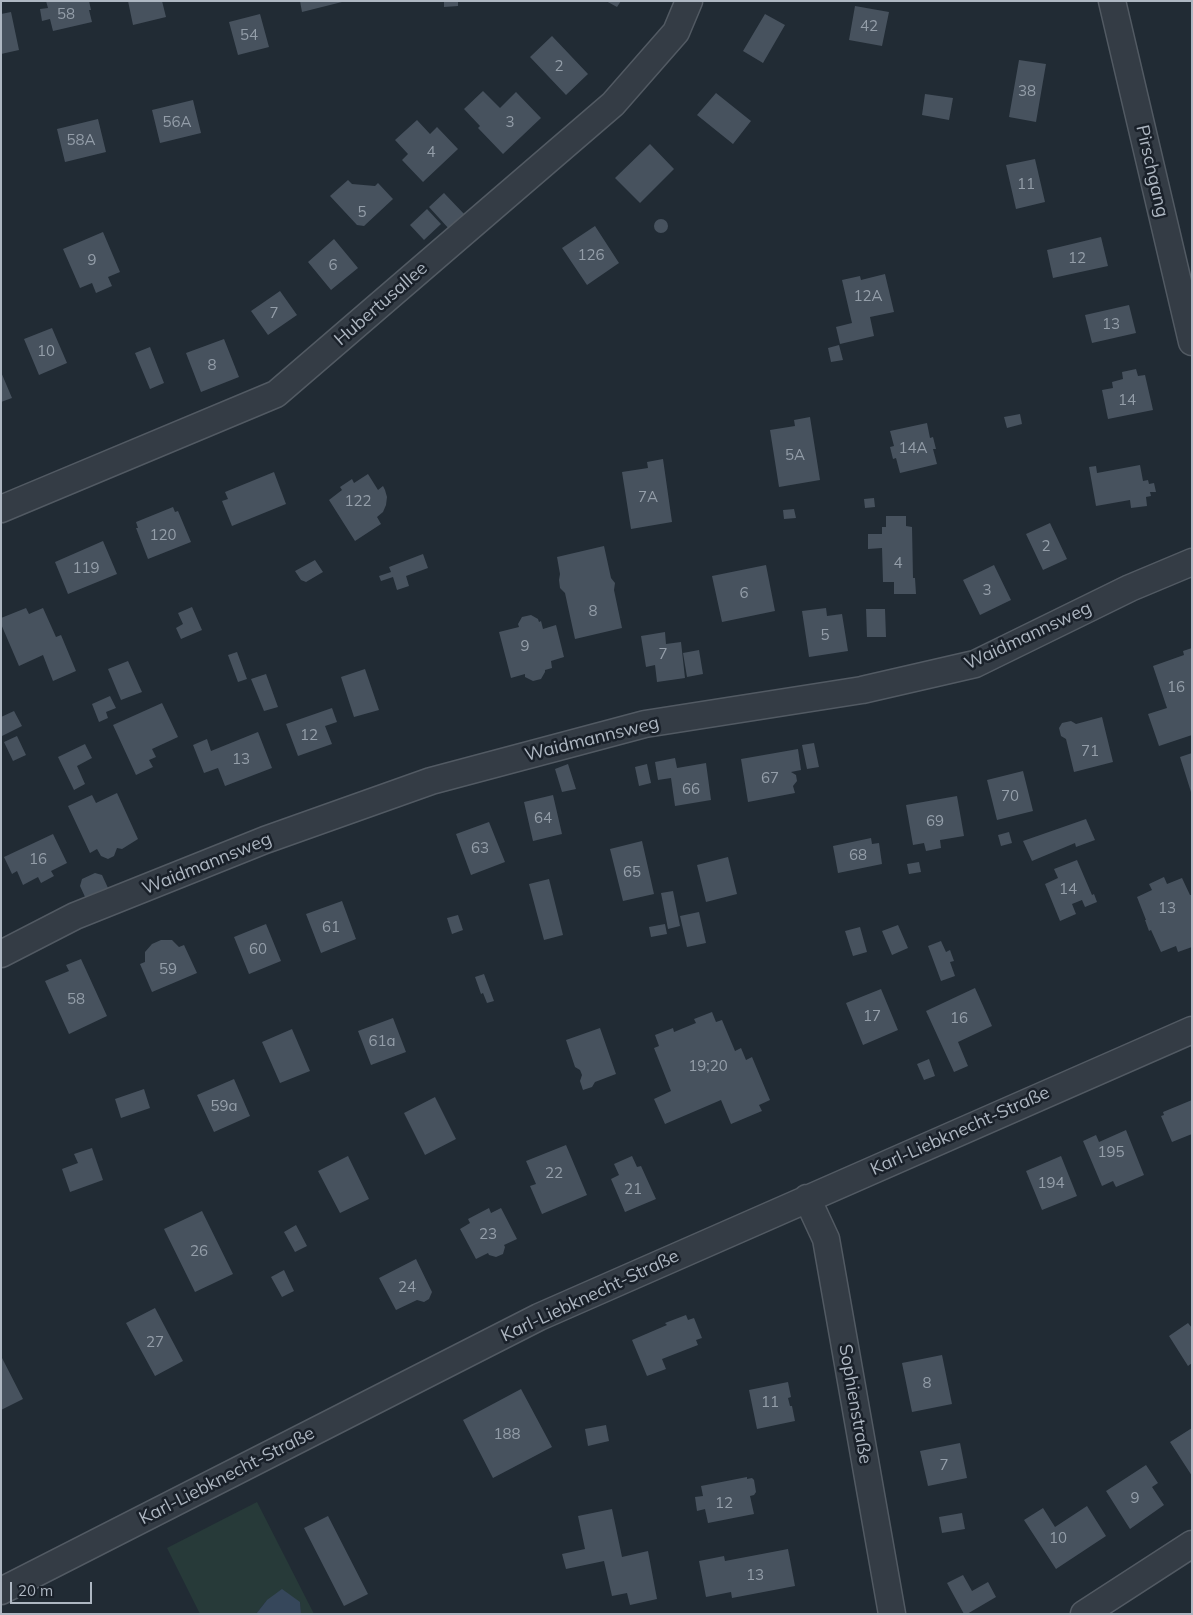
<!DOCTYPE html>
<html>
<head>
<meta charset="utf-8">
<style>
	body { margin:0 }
	#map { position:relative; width:1193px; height:1615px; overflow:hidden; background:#212b34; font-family:Mulish,sans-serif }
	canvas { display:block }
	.frame { position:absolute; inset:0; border:2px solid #aeb7c2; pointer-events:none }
	.scale { position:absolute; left:10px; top:1582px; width:82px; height:22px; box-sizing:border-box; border:2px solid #aeb7c2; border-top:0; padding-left:6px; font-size:15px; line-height:18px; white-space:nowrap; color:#aeb7c2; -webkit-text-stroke:4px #1a212a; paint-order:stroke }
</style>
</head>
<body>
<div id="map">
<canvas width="1193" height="1615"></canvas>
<div class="frame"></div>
<div class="scale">20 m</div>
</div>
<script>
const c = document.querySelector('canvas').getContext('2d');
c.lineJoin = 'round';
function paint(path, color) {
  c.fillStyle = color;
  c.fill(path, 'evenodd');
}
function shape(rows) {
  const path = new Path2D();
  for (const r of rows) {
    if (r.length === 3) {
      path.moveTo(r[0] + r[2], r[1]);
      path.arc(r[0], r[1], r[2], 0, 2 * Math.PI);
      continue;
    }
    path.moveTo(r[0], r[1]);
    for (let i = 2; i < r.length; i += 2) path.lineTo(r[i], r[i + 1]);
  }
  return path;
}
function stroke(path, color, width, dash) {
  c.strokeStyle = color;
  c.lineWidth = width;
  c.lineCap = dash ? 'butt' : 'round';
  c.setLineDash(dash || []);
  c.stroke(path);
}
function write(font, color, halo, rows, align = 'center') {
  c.font = font + ' Mulish,sans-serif';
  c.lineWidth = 5;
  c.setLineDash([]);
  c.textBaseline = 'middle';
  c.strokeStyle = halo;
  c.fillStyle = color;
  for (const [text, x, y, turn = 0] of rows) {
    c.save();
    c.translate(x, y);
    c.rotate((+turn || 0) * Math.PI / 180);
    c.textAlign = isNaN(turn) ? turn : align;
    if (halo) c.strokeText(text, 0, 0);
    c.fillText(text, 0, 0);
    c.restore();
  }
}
const green = shape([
	[257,1502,314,1614,301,1614,300,1602,267,1600,256,1614,200,1614,167,1548]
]);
const water = shape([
	[282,1589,300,1602,301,1614,256,1614,267,1600]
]);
const building = shape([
	[46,1,89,1,91,10,89,10,92,22,53,31,50,19,42,21,40,9,48,8],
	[128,1,162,1,166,17,133,25],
	[300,1,342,1,342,2,302,12],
	[444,1,458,1,458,6,444,7],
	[606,1,621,1,617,7],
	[855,6,889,12,882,46,849,40],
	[11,12,19,50,1,54,1,14],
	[260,14,269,47,238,55,229,22],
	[765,14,785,25,763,63,743,51],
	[552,36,588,74,566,95,530,57],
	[1019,60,1046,64,1036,122,1009,117],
	[483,91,500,108,516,92,541,118,503,154,478,128,480,126,464,109],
	[716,93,751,121,733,144,697,115],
	[925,94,953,98,949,120,922,115],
	[193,100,201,133,160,143,152,110],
	[98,119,106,152,65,162,57,129],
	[417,120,430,134,437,127,458,149,423,182,402,160,408,154,395,140],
	[650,144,674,169,640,203,615,178],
	[1035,159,1045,202,1016,209,1006,165],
	[348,180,352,184,375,186,378,183,393,199,364,226,357,225,330,196],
	[444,193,465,215,450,230,429,207],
	[427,209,441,224,424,240,410,225],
	[661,226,7],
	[595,226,619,263,587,285,562,248],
	[103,232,120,272,108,277,112,286,96,293,92,283,80,288,63,249],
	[1101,237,1108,266,1053,278,1047,250],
	[334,239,358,268,331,290,308,262],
	[885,274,894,312,870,317,874,336,840,344,836,327,852,323,842,280,860,276,861,280],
	[280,291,297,315,268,335,251,311],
	[1129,305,1136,333,1092,343,1085,315],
	[52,328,67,363,39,375,24,339],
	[224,339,239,377,201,392,186,353],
	[839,345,843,360,831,362,828,348],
	[150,347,164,383,150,389,135,353],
	[1136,369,1138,376,1145,375,1153,410,1108,419,1102,390,1113,388,1112,382,1123,379,1122,372],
	[1,372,12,398,1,402],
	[1020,414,1022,424,1007,428,1004,417],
	[810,417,820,480,779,487,770,430,795,426,794,420],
	[927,423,930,438,933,437,936,449,933,449,937,464,900,473,896,458,893,459,890,447,894,446,890,431],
	[663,459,672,522,631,529,622,472,648,468,647,462],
	[1140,465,1143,481,1148,480,1149,484,1154,483,1156,492,1150,492,1151,496,1146,497,1147,506,1131,508,1130,500,1096,506,1089,467,1096,466,1097,473],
	[274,472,286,504,232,526,222,501,228,499,225,492],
	[368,474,378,490,383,486,385,490,387,497,386,505,383,512,377,517,381,524,355,541,329,500,342,490,340,487,352,479,354,483],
	[874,498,875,507,865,508,864,499],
	[173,507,175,512,178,511,191,542,148,559,136,528,138,528,136,522],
	[794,509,796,518,784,519,783,510],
	[886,516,906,516,906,526,912,527,913,578,915,578,916,594,894,594,894,582,883,582,882,548,868,549,868,534,882,534,882,527,886,527],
	[1050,523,1067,559,1043,570,1026,534],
	[103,541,117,574,68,594,55,562],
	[604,546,611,578,615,583,614,590,622,628,575,639,565,593,560,588,559,580,560,574,557,557],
	[423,554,428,568,406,576,409,586,397,590,393,577,381,581,379,576,391,572,389,567],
	[315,560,323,572,306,582,301,580,295,571],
	[766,565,775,611,722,622,712,576],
	[994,565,1011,600,980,615,963,580],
	[192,607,202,630,181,639,176,628,183,624,178,613],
	[26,608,29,614,43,608,56,637,61,635,76,671,53,681,43,655,19,666,1,624,1,618],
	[826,608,827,616,842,614,848,651,809,657,802,611],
	[866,609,885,609,886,637,867,637],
	[531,615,538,619,539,622,541,621,543,629,556,625,564,657,551,661,552,668,545,670,545,672,541,679,533,681,525,677,525,674,511,678,499,632,519,627,518,624,522,617],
	[665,632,666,644,681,642,685,678,657,682,655,665,646,667,641,636],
	[1192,648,1192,735,1159,746,1148,714,1167,708,1153,666,1184,655,1183,651],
	[699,650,703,674,687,677,683,653],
	[237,652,247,679,238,682,228,655],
	[128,661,142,692,121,700,108,669],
	[365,669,379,710,354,717,341,677],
	[266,674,278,707,264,711,251,679],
	[110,696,116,708,106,712,108,718,99,722,92,704],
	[162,703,178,737,152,749,156,757,149,760,153,767,136,775,113,725],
	[332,708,337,722,325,726,332,744,298,756,286,724],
	[14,711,22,726,2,736,1,717],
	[1102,717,1113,762,1074,772,1066,739,1061,736,1059,728,1062,723,1071,721,1076,724],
	[258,732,272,768,225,786,218,768,204,773,193,745,207,739,211,751],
	[17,736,26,755,13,761,4,742],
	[814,743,819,767,807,769,802,745],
	[85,744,92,758,77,766,85,784,74,790,58,757],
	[798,749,801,770,791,772,796,775,797,781,793,786,795,793,748,802,741,759],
	[1192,753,1192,792,1191,792,1180,757],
	[675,758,677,768,706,763,711,800,675,806,671,778,658,780,655,762],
	[568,764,576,789,562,792,555,769],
	[647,764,651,783,639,786,635,767],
	[1023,771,1033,811,997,820,987,780],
	[117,793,138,839,122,849,117,848,114,856,108,859,101,856,97,849,90,853,68,806,92,795,96,803],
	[553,795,562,834,533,841,524,802],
	[957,796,964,836,940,840,941,848,926,851,924,843,913,845,906,805],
	[1086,819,1095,840,1076,847,1075,843,1032,861,1023,841],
	[489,822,505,862,471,875,456,834],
	[1009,832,1012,843,1001,846,998,835],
	[53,834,67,863,51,871,54,876,41,883,38,877,23,885,17,871,12,874,4,857],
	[871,838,872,844,879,843,882,864,838,873,833,846],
	[642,841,654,894,623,901,610,849],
	[728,857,737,894,706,902,697,865],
	[1077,860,1092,895,1094,894,1097,902,1085,907,1082,900,1072,904,1076,914,1060,921,1045,884,1058,878,1054,869],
	[919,862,921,872,909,874,907,864],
	[95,873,102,875,108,888,106,895,86,899,80,886,82,879],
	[1164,877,1167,884,1182,878,1190,895,1192,895,1192,939,1191,939,1192,947,1178,952,1176,946,1161,952,1151,930,1149,931,1145,920,1146,920,1137,897,1152,890,1149,884],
	[549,879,563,935,544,940,529,884],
	[673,891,680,926,668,929,661,893],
	[342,901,356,939,321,953,306,914],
	[699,912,706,943,687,947,680,916],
	[458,915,463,930,452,934,447,918],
	[266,924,281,961,249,974,234,937],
	[665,924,667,934,651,937,649,927],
	[898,925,908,948,892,955,882,931],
	[860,927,867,952,853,956,845,931],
	[161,940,172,940,179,947,184,945,197,973,152,992,140,964,145,962,145,952,152,944],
	[941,941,946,952,950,950,954,961,950,962,955,976,941,981,928,946],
	[81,959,107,1016,69,1034,45,981,69,971,66,965],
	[484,974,494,1001,487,1003,483,993,481,994,475,977],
	[975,988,992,1026,958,1042,968,1066,954,1072,926,1011],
	[881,989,898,1030,863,1045,846,1003],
	[712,1012,716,1022,722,1020,735,1051,741,1048,746,1060,752,1057,770,1100,759,1105,762,1111,731,1124,721,1100,665,1124,654,1099,671,1091,654,1048,659,1046,655,1035,673,1028,674,1032,696,1023,694,1019],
	[393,1018,406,1052,371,1065,358,1031],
	[600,1028,616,1074,595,1082,592,1087,583,1090,580,1081,582,1075,580,1070,575,1067,566,1040],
	[292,1029,310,1071,280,1083,262,1042],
	[929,1059,935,1076,924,1080,917,1064],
	[234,1079,250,1116,214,1132,197,1095],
	[144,1089,150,1108,121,1118,115,1099],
	[435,1097,456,1139,425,1155,404,1113],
	[1192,1100,1192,1134,1172,1142,1161,1116,1164,1115,1163,1112],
	[1126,1130,1144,1175,1116,1187,1113,1181,1102,1186,1083,1141,1096,1135,1099,1142],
	[566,1145,587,1195,542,1214,530,1186,536,1184,526,1161],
	[92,1148,103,1180,70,1192,62,1169,78,1163,74,1154],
	[348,1156,369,1199,340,1213,318,1171],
	[632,1156,637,1167,641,1166,656,1199,625,1212,611,1179,619,1175,614,1164],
	[1061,1156,1077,1196,1042,1210,1026,1171],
	[489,1208,491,1213,501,1208,517,1239,504,1245,505,1247,503,1254,496,1257,489,1255,488,1253,476,1259,460,1229,470,1223,468,1219],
	[202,1211,233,1274,195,1292,164,1229],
	[296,1225,307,1246,295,1252,284,1232],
	[416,1259,432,1292,429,1299,424,1302,417,1300,396,1310,379,1278],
	[284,1270,294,1291,282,1297,271,1277],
	[155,1308,183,1361,155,1376,126,1323],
	[686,1315,688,1320,694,1318,702,1338,696,1340,698,1345,662,1359,666,1369,647,1376,632,1340,667,1325,665,1323],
	[1188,1323,1192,1328,1192,1363,1188,1366,1169,1336],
	[942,1355,952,1404,912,1412,902,1363],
	[1,1356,23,1399,1,1410],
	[788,1382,791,1397,788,1398,790,1406,792,1406,795,1421,757,1429,749,1390],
	[521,1389,552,1447,493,1478,463,1420],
	[606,1425,609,1441,588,1446,585,1429],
	[1192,1428,1192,1476,1170,1442],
	[960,1443,967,1478,928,1486,920,1451],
	[1146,1465,1158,1483,1152,1487,1164,1505,1130,1529,1106,1491],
	[747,1477,747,1479,752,1478,754,1480,756,1492,754,1495,750,1496,754,1514,708,1523,705,1509,697,1511,695,1497,703,1496,701,1486],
	[1087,1506,1106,1536,1056,1569,1024,1520,1043,1508,1055,1527],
	[612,1509,622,1557,648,1551,657,1599,630,1605,627,1593,612,1596,604,1561,566,1569,562,1554,585,1549,578,1516],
	[962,1513,965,1529,942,1533,939,1517],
	[328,1516,368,1594,344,1606,304,1528],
	[788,1549,795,1586,732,1598,731,1592,706,1597,699,1561,724,1556,725,1561],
	[963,1575,972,1591,988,1582,996,1597,967,1614,964,1614,947,1583]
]);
const minor = shape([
	[1112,1,1192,342],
	[1,509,276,394,613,104,676,32,689,1],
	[1,954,75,916,265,840,431,781,645,724,862,690,975,664,1130,588,1192,562],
	[807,1198,826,1239,892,1614],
	[1,1591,539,1317,1192,1030],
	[1084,1614,1192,1544]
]);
const numberNames = [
	["58",66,14],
	["42",869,26],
	["54",249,35],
	["2",559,66],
	["38",1027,91],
	["56A",177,122],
	["3",510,122],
	["58A",81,140],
	["4",431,152],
	["11",1026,184],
	["5",362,212],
	["126",591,255],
	["12",1077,258],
	["9",92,260],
	["6",333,265],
	["12A",868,296],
	["7",274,313],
	["13",1111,324],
	["10",46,351],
	["8",212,365],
	["14",1127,400],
	["14A",913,448],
	["5A",795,455],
	["7A",648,497],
	["122",358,501],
	["120",163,535],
	["2",1046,546],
	["4",898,563],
	["119",86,568],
	["3",987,590],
	["6",744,593],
	["8",593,611],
	["5",825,635],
	["9",525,646],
	["7",663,654],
	["16",1176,687],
	["12",309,735],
	["71",1090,751],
	["13",241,759],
	["67",770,778],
	["66",691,789],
	["70",1010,796],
	["64",543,818],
	["69",935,821],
	["63",480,848],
	["68",858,855],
	["16",38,859],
	["65",632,872],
	["14",1068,889],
	["13",1167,908],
	["61",331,927],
	["60",258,949],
	["59",168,969],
	["58",76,999],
	["17",872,1016],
	["16",959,1018],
	["61a",382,1041],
	["19;20",708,1066],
	["59a",224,1106],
	["195",1111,1152],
	["22",554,1173],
	["194",1051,1183],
	["21",633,1189],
	["23",488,1234],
	["26",199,1251],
	["24",407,1287],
	["27",155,1342],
	["8",927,1383],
	["11",770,1402],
	["188",507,1434],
	["7",944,1465],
	["9",1135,1498],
	["12",724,1503],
	["10",1058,1538],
	["13",755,1575]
];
const streetNames = [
	["Pirschgang",1152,171,77],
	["Hubertusallee",381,304,-41],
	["Waidmannsweg",1028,636,-25],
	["Waidmannsweg",592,739,-14],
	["Waidmannsweg",207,864,-22],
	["Karl-Liebknecht-Straße",960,1131,-24],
	["Karl-Liebknecht-Straße",590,1296,-25],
	["Sophienstraße",855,1404,80],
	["Karl-Liebknecht-Straße",227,1476,-27]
];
paint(green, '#273a39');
paint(water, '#36475b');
paint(building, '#47525e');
stroke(minor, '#525a63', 29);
stroke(minor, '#343c45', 26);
write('15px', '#949ea9', null, numberNames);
write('18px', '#aeb7c2', '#1a212a', streetNames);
</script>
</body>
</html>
